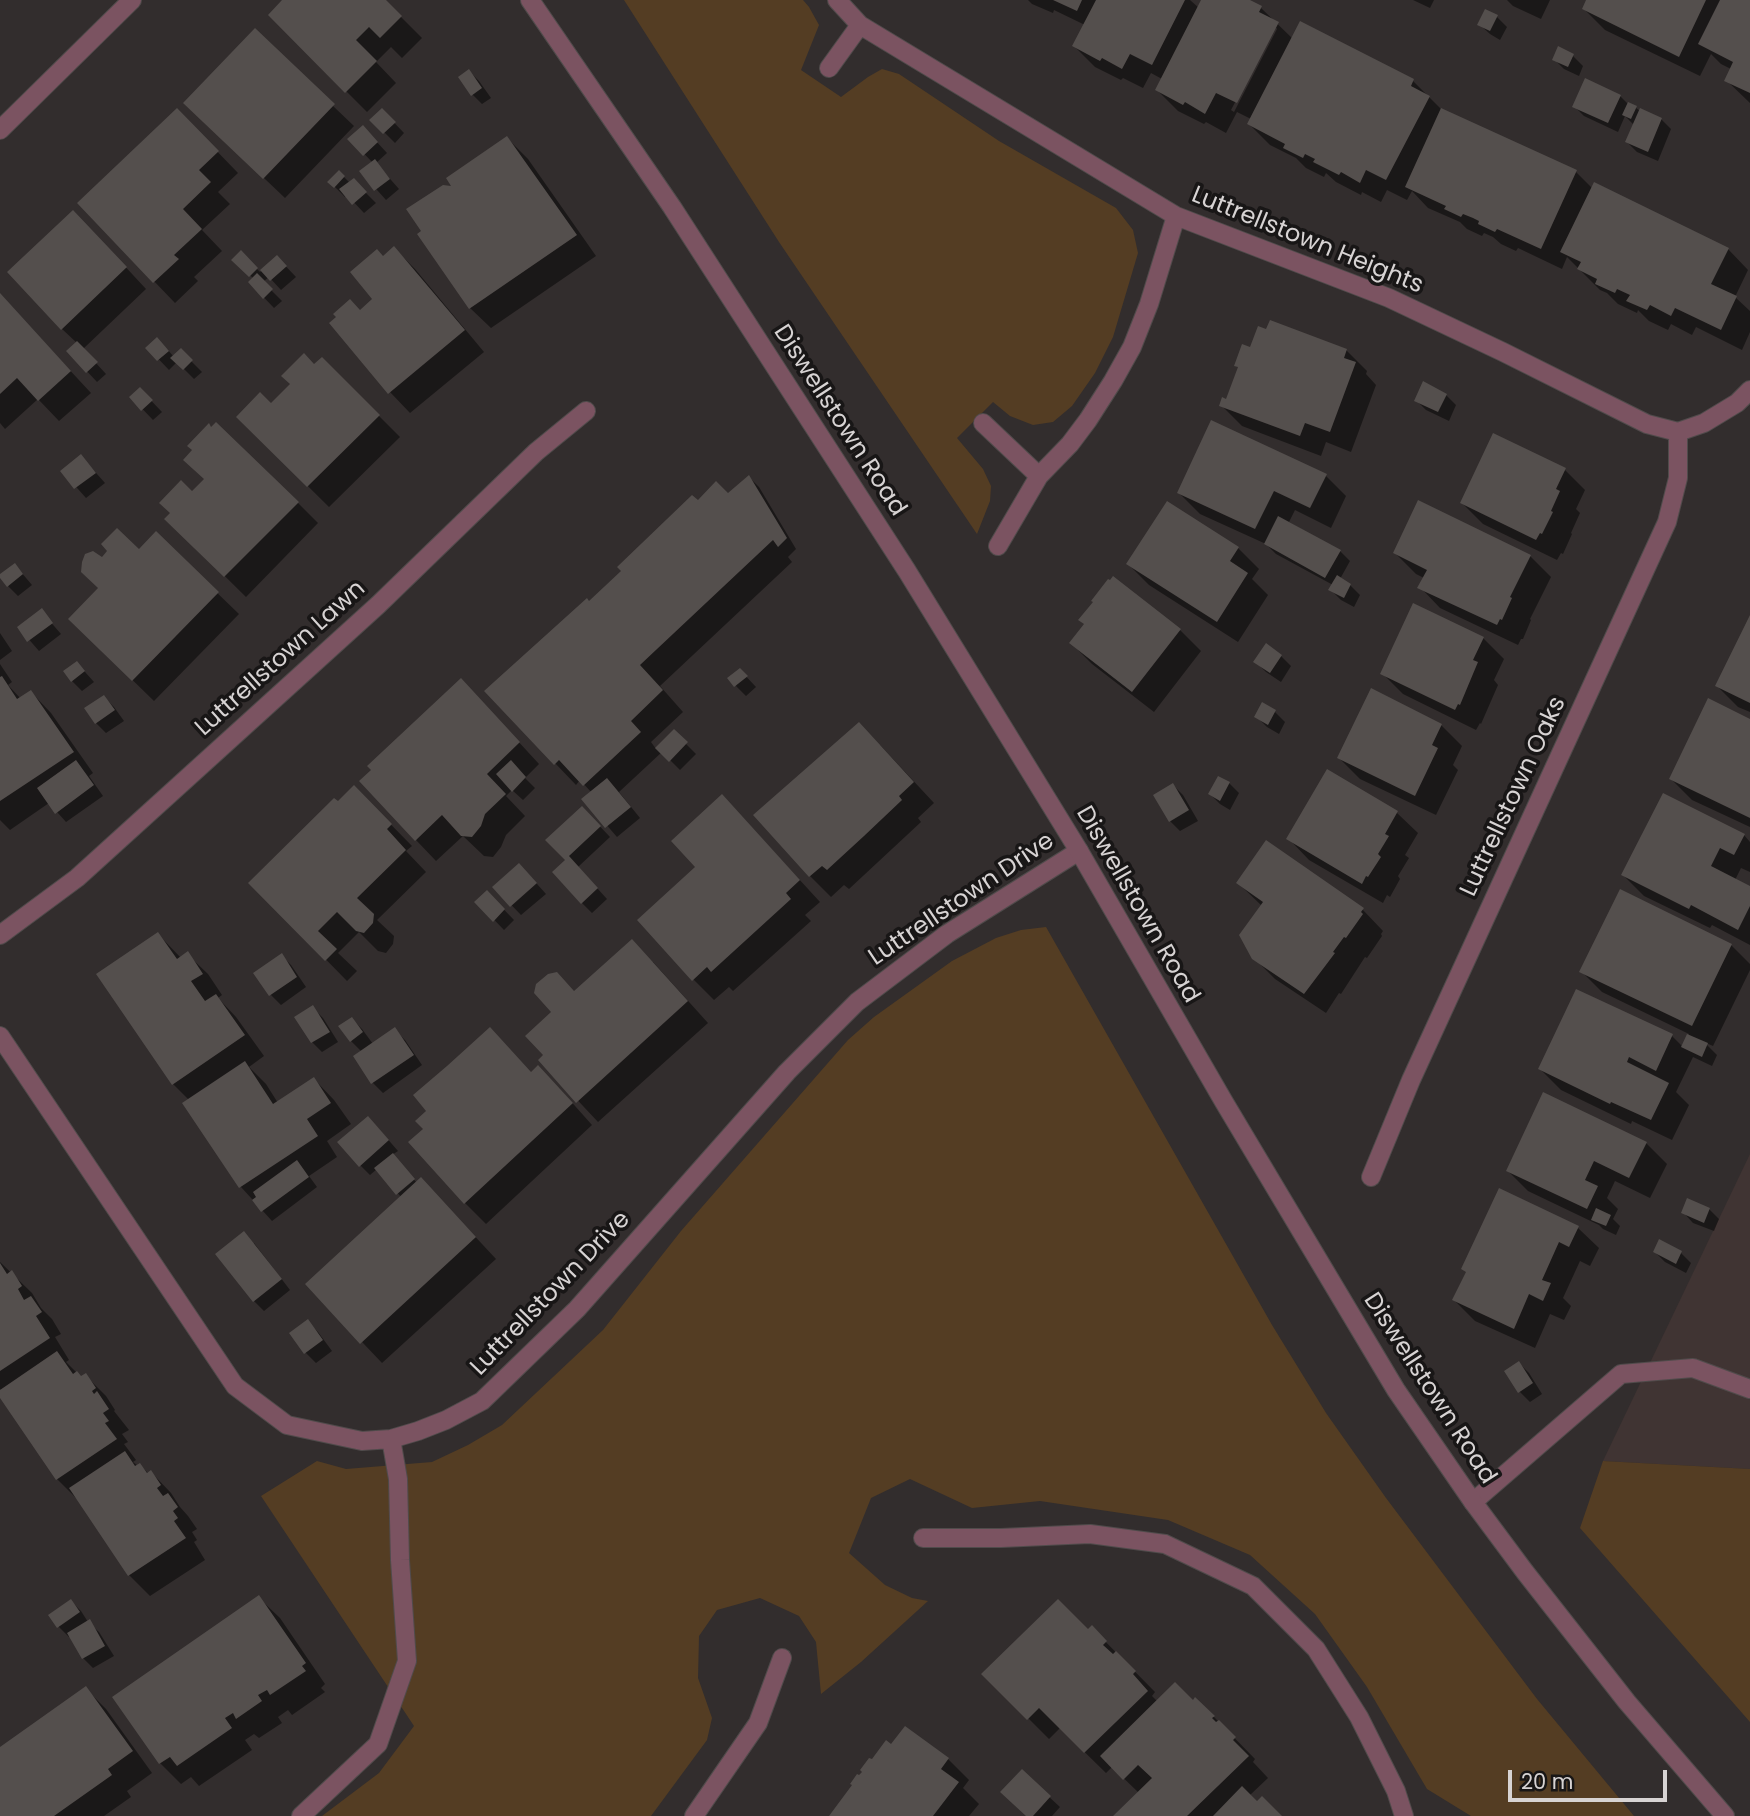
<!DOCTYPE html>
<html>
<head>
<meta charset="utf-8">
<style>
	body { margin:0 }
	#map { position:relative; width:1750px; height:1816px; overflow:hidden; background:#322d2d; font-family:Poppins,sans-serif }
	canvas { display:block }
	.scale { position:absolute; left:1508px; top:1770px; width:159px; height:32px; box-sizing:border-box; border:4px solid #d7d3d3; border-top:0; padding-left:9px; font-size:21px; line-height:24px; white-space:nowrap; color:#d7d3d3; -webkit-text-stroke:5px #181616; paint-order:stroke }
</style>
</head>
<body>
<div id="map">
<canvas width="1750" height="1816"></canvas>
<div class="scale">20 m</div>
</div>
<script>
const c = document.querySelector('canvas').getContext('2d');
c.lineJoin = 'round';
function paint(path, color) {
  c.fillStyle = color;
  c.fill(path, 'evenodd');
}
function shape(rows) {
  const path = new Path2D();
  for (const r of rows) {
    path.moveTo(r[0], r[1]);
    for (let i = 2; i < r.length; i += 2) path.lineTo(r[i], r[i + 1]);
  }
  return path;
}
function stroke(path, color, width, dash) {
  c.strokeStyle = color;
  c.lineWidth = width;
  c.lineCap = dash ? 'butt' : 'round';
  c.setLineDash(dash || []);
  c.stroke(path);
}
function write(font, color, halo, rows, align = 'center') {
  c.font = font + ' Poppins,sans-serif';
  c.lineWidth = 7;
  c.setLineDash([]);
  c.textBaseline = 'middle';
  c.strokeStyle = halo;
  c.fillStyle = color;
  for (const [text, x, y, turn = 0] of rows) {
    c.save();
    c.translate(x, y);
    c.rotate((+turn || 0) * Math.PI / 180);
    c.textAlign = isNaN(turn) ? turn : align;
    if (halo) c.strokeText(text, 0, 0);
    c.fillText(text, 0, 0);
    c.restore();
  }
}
const built = shape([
	[1750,1154,1750,1469,1603,1461]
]);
const green = shape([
	[624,0,803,0,809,7,819,25,801,70,841,97,868,77,882,69,899,74,999,141,1116,208,1133,230,1138,253,1113,337,1095,373,1072,406,1053,422,1033,425,1010,416,993,402,957,438,983,469,991,486,990,501,977,534,779,242],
	[1046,927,1272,1325,1326,1413,1386,1498,1537,1699,1634,1816,1471,1816,1427,1789,1367,1687,1315,1614,1250,1555,1168,1520,1040,1501,972,1508,910,1479,871,1498,849,1553,885,1585,912,1598,928,1601,861,1662,821,1694,816,1642,799,1616,760,1598,717,1610,699,1636,698,1678,712,1718,707,1740,651,1816,322,1816,379,1773,414,1726,261,1496,317,1461,346,1469,432,1462,468,1445,502,1425,603,1330,681,1231,848,1040,874,1017,952,961,996,938,1021,930],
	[1603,1461,1750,1469,1750,1722,1580,1528]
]);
const shadow = shape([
	[285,0,384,0,422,38,402,58,391,47,376,62,396,83,367,112,270,15],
	[1028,0,1190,0,1199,8,1203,0,1247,0,1261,8,1293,39,1413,81,1443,111,1576,172,1593,189,1728,249,1748,270,1735,297,1750,311,1750,332,1742,350,1696,327,1692,335,1671,324,1668,330,1649,321,1638,310,1637,313,1618,304,1607,293,1600,290,1567,257,1562,269,1518,248,1516,251,1501,244,1493,237,1484,233,1482,236,1467,229,1460,222,1428,208,1412,191,1407,200,1387,190,1381,202,1362,192,1361,195,1336,182,1326,173,1324,177,1306,168,1296,158,1270,145,1249,124,1251,119,1237,112,1226,133,1206,122,1204,124,1178,111,1157,90,1162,79,1151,73,1143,88,1123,78,1121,80,1095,67,1074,46,1085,25,1054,10,1053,13,1032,4],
	[1275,26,1277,29,1234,112,1231,110],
	[1413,0,1434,0,1430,8],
	[1507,0,1550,0,1541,19,1513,6],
	[1588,0,1750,0,1750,103,1726,80,1731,69,1721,64,1711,54,1700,76,1605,30,1584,9],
	[1497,17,1507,27,1500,40,1490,34,1479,24],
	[1573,56,1583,66,1579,76,1564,69,1554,59],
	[469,71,479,81,491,98,482,104,472,94],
	[1620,96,1628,104,1636,108,1640,111,1661,119,1671,129,1658,161,1637,152,1627,142,1634,125,1625,116,1618,132,1584,116,1574,106],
	[333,106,354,126,285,198,206,123],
	[177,110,238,173,218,192,230,204,202,230,222,251,194,277,198,281,175,303,79,203],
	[382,110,404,133,395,143,372,120],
	[363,127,387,153,376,163,399,189,386,200,361,172,373,163,350,139],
	[507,138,528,159,596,256,491,328,470,308,455,188],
	[339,172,350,183,363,190,376,203,364,213,347,195,345,197,330,182],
	[94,233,146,289,83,349,106,374,97,382,68,351,77,343,62,329],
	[394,248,415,269,484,352,410,413,390,392,338,317,361,312,375,299,383,258],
	[241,253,260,272,277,257,296,277,281,290,269,277,263,282,282,301,274,308,250,283,254,279,234,260],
	[0,295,91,393,59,421,38,399,5,429,0,423],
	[148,348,167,349,174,357,181,351,202,372,194,379,177,362,169,370],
	[1251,349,1346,350,1367,371,1366,374,1376,385,1351,452,1326,442,1321,456,1242,426,1221,405,1227,402],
	[322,359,400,437,329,507,238,417,271,405],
	[140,389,162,412,153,420,131,397],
	[1446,395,1456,405,1449,421,1426,410,1416,400],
	[81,456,105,483,86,498,62,471],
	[1565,470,1585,490,1576,509,1580,513,1571,533,1572,534,1563,554,1561,553,1557,560,1483,524,1462,503],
	[1326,476,1346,496,1331,528,1295,510,1289,522,1340,551,1350,561,1340,579,1350,585,1360,595,1354,607,1341,600,1331,590,1333,585,1276,554,1266,544,1200,514,1179,493],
	[749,477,759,487,796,549,788,557,792,562,660,686,683,712,651,742,656,749,674,732,696,754,680,770,662,752,619,792,640,818,617,837,584,799,592,793,580,780,576,785,486,691,589,603,698,502,728,496],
	[192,493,298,503,318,523,246,597,167,519],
	[156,534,239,614,154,701,70,619],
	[1238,548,1259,569,1252,579,1268,595,1238,642,1149,585,1128,564],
	[1395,553,1530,556,1551,577,1530,619,1531,620,1523,639,1521,639,1518,645,1440,608,1420,587,1424,578,1416,574],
	[15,565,32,585,18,596,8,586],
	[1114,578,1180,630,1201,651,1154,712,1092,664,1071,643,1085,625],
	[41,611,61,634,39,651,19,628],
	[1750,619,1750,712,1738,707,1717,686],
	[0,633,12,651,0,660],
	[1483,638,1504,659,1494,680,1498,685,1481,724,1480,723,1476,730,1403,694,1382,673],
	[1281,656,1291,666,1281,682,1266,672,1256,662],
	[77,663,94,682,82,691,72,681],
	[0,664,12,682,8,685,21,699,31,692,51,713,93,773,89,776,103,796,66,822,49,803,10,830,0,820],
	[740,670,756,687,746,696,736,686],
	[104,697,114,707,124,721,106,733,96,723],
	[481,701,539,764,525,778,535,788,523,800,512,790,506,796,525,816,506,835,501,847,493,857,484,856,463,836,436,861,416,840],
	[1275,712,1285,722,1279,734,1267,727,1257,717],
	[1750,721,1750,827,1692,800,1671,779],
	[1441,725,1462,746,1453,765,1458,770,1436,815,1360,779,1339,758],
	[880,745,934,803,918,818,921,822,849,889,844,885,831,897,810,876],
	[1328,771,1397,813,1418,833,1405,855,1409,858,1398,876,1400,879,1390,897,1387,895,1383,903,1309,860,1289,839],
	[1229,783,1239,793,1230,810,1220,804,1210,794],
	[1173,785,1183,795,1198,821,1180,831,1170,821],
	[354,787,412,846,406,851,426,872,377,920,394,936,393,944,386,953,378,951,359,932,338,953,357,971,347,981,251,883],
	[742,817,820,902,805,915,811,921,733,991,729,987,714,1000,693,979,698,867],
	[592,818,610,837,578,867,607,899,592,913,582,903,567,860,548,840],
	[1744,835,1750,842,1750,872,1741,868,1735,880,1750,888,1750,945,1712,925,1710,928,1644,896,1623,875],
	[529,875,546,894,521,915,494,887],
	[1238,883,1363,910,1383,931,1381,934,1382,936,1367,958,1365,957,1341,994,1339,993,1326,1013,1275,979,1254,958,1262,906],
	[487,892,514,920,504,930,477,902],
	[158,934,181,958,187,954,208,974,222,995,218,998,236,1017,264,1056,249,1067,266,1084,278,1103,314,1079,334,1100,351,1124,327,1141,337,1157,309,1176,317,1187,272,1221,241,1187,185,1104,190,1101,173,1084,98,975],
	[1731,945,1750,964,1750,970,1713,1046,1704,1042,1717,1055,1712,1066,1693,1057,1676,1092,1689,1105,1672,1140,1632,1121,1631,1124,1561,1090,1540,1069,1672,1036,1683,1047,1689,1034,1602,992,1581,971],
	[281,955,291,965,306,987,281,1005,271,995],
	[653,962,708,1023,598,1122,540,1060,546,1055,575,992],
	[313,1008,323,1018,338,1042,322,1052,312,1042],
	[352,1019,362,1029,373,1044,395,1030,405,1040,422,1065,383,1093,373,1083,362,1052,351,1041],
	[531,1073,559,1088,592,1125,486,1224,465,1203],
	[378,1128,398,1151,392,1155,417,1183,441,1200,496,1259,382,1363,307,1284,401,1197,377,1169,370,1175,360,1165],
	[1646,1143,1667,1164,1650,1198,1615,1181,1607,1198,1618,1209,1613,1219,1620,1226,1616,1235,1603,1229,1599,1225,1528,1191,1508,1171],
	[1709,1209,1719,1219,1714,1231,1693,1223,1683,1212],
	[1578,1228,1599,1248,1590,1266,1580,1261,1563,1298,1571,1306,1564,1320,1550,1314,1535,1348,1475,1321,1454,1300],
	[1660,1242,1681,1253,1691,1263,1686,1273,1665,1262,1655,1252],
	[254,1243,290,1290,264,1311,254,1301],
	[0,1262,32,1293,41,1308,52,1319,61,1334,55,1337,69,1360,66,1362,82,1378,86,1376,106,1396,115,1410,114,1411,129,1430,122,1434,128,1442,124,1444,136,1460,133,1462,138,1466,140,1465,149,1474,151,1472,171,1493,180,1507,188,1516,197,1529,192,1532,197,1540,194,1542,205,1560,150,1596,129,1575,78,1500,57,1479,0,1395,2,1391,0,1389],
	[308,1322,318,1332,332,1351,316,1363,306,1353,292,1334],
	[1519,1363,1529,1373,1542,1394,1530,1402,1520,1392],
	[259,1598,280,1618,325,1684,321,1688,325,1692,292,1715,288,1710,278,1717,282,1723,259,1738,254,1734,245,1740,252,1750,199,1786,191,1777,181,1784,160,1763],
	[71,1601,81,1611,88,1622,99,1632,114,1656,93,1668,83,1658,70,1636,69,1637,59,1627,50,1615],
	[1092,1628,1155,1692,1152,1696,1158,1702,1193,1702,1196,1699,1214,1717,1255,1759,1253,1762,1268,1778,1249,1796,1257,1803,1280,1816,1116,1816,1139,1793,1112,1767,1106,1773,1060,1728,1049,1739,984,1674,1088,1632],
	[85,1688,106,1709,152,1773,127,1791,131,1797,104,1816,0,1816,0,1749],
	[906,1728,948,1759,969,1780,963,1788,979,1804,969,1816,831,1816],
	[1022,1772,1060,1807,1052,1816,1028,1816]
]);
const building = shape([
	[282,0,386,0,402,16,380,38,369,27,356,40,377,61,345,93,268,15],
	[1053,0,1082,0,1077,11],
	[1096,0,1185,0,1152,65,1130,54,1122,69,1102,58,1100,61,1072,46],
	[1201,0,1250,0,1262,6,1259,12,1279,22,1237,103,1216,93,1205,114,1185,102,1183,105,1155,90],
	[1586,0,1706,0,1679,57,1582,9],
	[1720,0,1750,0,1750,93,1724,81,1733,62,1698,44],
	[1485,9,1498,15,1490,31,1477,25],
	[1300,21,1414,79,1411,86,1430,96,1386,180,1366,170,1360,183,1341,172,1339,175,1313,162,1315,159,1305,154,1303,158,1283,148,1285,144,1247,124],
	[255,28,335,104,263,179,183,103],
	[1558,46,1574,54,1568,67,1552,60],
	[469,69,482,88,471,96,458,77],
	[1585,78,1621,95,1608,123,1572,107],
	[1628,102,1637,106,1631,119,1622,115],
	[177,108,219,151,199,170,211,182,183,209,202,229,174,255,179,259,153,283,77,203],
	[382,108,396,122,383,134,369,120],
	[1441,108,1577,170,1541,249,1497,229,1495,232,1478,224,1479,221,1473,218,1463,214,1461,217,1444,209,1446,206,1405,187],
	[1640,108,1662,118,1648,152,1625,142],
	[363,125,378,142,363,156,347,139],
	[507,136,577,235,469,309,417,234,421,231,406,209,443,185,451,186,446,178],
	[375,159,390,179,374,191,359,171],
	[339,170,345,176,334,188,327,182],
	[354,178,367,192,352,205,339,189],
	[1594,182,1729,248,1711,284,1737,296,1721,330,1675,308,1671,316,1650,305,1647,310,1626,301,1630,295,1617,289,1615,293,1595,284,1597,279,1577,269,1581,262,1560,252],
	[73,210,127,267,61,330,7,272],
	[394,246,465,330,388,394,329,323,336,317,333,314,350,299,360,310,372,299,350,272,377,249,383,256],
	[241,250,258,268,249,277,231,260],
	[277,255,287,266,270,281,260,270],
	[257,273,273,289,263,299,248,282],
	[0,293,71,371,38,401,17,378,0,394],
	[1270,320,1347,349,1344,358,1356,362,1330,432,1305,423,1300,436,1219,406,1222,397,1226,399,1238,367,1234,366,1242,344,1250,347,1258,326,1266,329],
	[157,337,169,351,157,361,145,348],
	[77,341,98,362,86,373,66,351],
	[181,348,193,360,183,370,170,358],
	[304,353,314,364,322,357,380,415,307,487,236,417,260,392,271,403,290,384,281,376],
	[1423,381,1447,394,1438,412,1414,401],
	[140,387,153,400,141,411,129,397],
	[1211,420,1327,474,1310,508,1274,491,1255,529,1177,493],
	[216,422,299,502,224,577,164,519,170,513,159,503,181,480,192,491,204,479,183,460,192,450,187,446,209,423,211,427],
	[1493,433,1566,468,1556,489,1560,491,1551,511,1553,512,1542,534,1540,533,1536,540,1460,503],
	[81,454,96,473,74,489,60,471],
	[749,475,787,538,778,547,773,540,640,665,663,690,631,721,641,732,583,786,559,760,554,765,484,691,587,598,589,601,621,571,617,567,692,495,698,500,716,481,728,493],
	[1418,500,1531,555,1510,597,1512,598,1502,620,1500,619,1497,625,1417,588,1427,570,1393,553],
	[1167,501,1239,547,1230,561,1248,573,1217,622,1126,564],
	[1278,516,1341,550,1325,578,1264,544],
	[117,528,139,549,156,531,219,592,132,681,68,619,98,588,81,572,82,562,85,554,93,551,102,557,107,551,101,544],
	[15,563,23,574,7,587,0,578,0,574],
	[1337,575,1351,584,1344,598,1328,590],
	[1113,576,1181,629,1132,692,1069,643,1084,624,1078,620,1093,602,1091,601,1108,579,1110,580],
	[1413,603,1484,637,1473,660,1478,662,1460,705,1458,704,1455,710,1380,674],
	[42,608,53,623,27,642,17,627],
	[1750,615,1750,703,1715,686],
	[1266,643,1282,655,1270,673,1253,662],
	[77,661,85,671,71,682,63,671],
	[740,668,748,676,734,687,727,678],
	[2,676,17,699,31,690,74,752,0,801,0,677],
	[461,678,520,742,487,774,506,794,485,814,481,826,472,837,461,836,442,815,415,841,359,781,371,770,367,766],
	[1371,688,1442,724,1432,745,1438,748,1415,796,1337,758],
	[104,695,115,710,95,724,84,708],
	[1708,698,1750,719,1750,818,1669,779],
	[1262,702,1276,710,1268,725,1254,717],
	[859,722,914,782,899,796,902,800,864,836,827,870,822,866,809,877,753,815],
	[674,729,688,742,669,762,655,748],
	[76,760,94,785,55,814,37,788],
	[511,760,526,777,512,792,496,774],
	[1327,769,1398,811,1385,834,1389,836,1378,854,1381,857,1368,877,1366,876,1362,884,1286,839],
	[1218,776,1230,782,1220,801,1208,794],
	[607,778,631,807,605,828,581,799],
	[1173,783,1189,810,1169,822,1153,795],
	[354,785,392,824,387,829,406,850,357,898,374,914,373,923,364,933,356,931,337,912,318,931,337,949,325,961,248,883,334,798,338,801],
	[1663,793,1745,834,1734,855,1720,848,1711,866,1750,886,1750,906,1738,930,1691,905,1689,909,1621,875],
	[722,794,800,880,786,893,791,899,711,972,707,967,692,981,637,920,695,867,671,841],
	[582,806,601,826,569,856,598,888,581,904,552,872,565,860,545,840],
	[1266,840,1364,908,1361,912,1363,914,1346,938,1344,937,1333,952,1335,953,1304,994,1252,959,1239,935,1263,902,1236,883],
	[519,863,537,883,510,907,492,887],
	[1620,889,1732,944,1692,1026,1579,972],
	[487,890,505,909,493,922,474,902],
	[158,932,177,959,188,951,203,974,191,981,205,1001,216,994,245,1035,172,1085,96,974],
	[632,939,688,1001,576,1103,538,1060,543,1055,525,1036,551,1012,534,993,536,984,548,974,557,972,574,991],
	[282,953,297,977,269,996,253,973],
	[1576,989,1673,1034,1656,1071,1629,1057,1627,1062,1669,1083,1651,1120,1611,1102,1610,1104,1538,1069],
	[313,1005,330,1032,311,1043,294,1017],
	[352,1017,363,1032,350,1042,338,1026],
	[395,1027,414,1055,371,1084,353,1056],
	[490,1027,531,1072,538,1065,573,1103,464,1204,408,1142,423,1129,415,1121,426,1111,413,1095,447,1066],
	[1687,1034,1708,1043,1702,1057,1681,1047],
	[245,1061,273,1104,314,1077,331,1103,307,1119,318,1136,239,1188,182,1103],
	[1543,1092,1647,1142,1629,1178,1594,1161,1585,1180,1598,1186,1587,1209,1506,1171],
	[368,1116,389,1140,359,1167,337,1142],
	[393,1153,415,1179,396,1195,374,1168],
	[297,1160,309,1177,261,1212,252,1200,256,1197,253,1192],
	[421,1177,476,1237,360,1344,305,1284],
	[1499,1188,1579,1226,1569,1247,1559,1242,1542,1280,1551,1283,1543,1301,1529,1294,1514,1329,1452,1300,1466,1272,1461,1269],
	[1687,1198,1710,1208,1704,1223,1681,1213],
	[1596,1208,1611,1215,1606,1226,1591,1220],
	[244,1231,282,1279,253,1302,215,1254],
	[1659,1239,1682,1251,1676,1264,1653,1252],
	[0,1263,7,1274,12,1270,22,1286,18,1289,24,1300,31,1296,42,1312,36,1316,50,1338,0,1371],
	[308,1319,323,1340,304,1354,289,1333],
	[57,1351,73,1374,77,1371,81,1376,86,1373,96,1388,92,1391,94,1394,97,1391,109,1409,103,1413,109,1421,105,1423,117,1439,56,1480,0,1398,0,1390],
	[1519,1361,1533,1383,1518,1393,1504,1371],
	[125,1451,135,1466,140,1463,147,1473,151,1470,161,1485,157,1488,163,1496,168,1493,178,1507,173,1511,178,1518,174,1521,186,1538,128,1576,69,1488],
	[259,1595,306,1663,302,1666,306,1671,270,1695,267,1690,258,1695,262,1701,236,1719,233,1713,225,1718,232,1728,177,1766,170,1757,159,1764,112,1697],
	[71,1599,80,1612,57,1628,48,1615],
	[1058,1599,1088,1629,1092,1625,1107,1641,1103,1645,1113,1654,1116,1651,1136,1671,1133,1674,1148,1691,1084,1753,1039,1708,1027,1720,981,1674],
	[90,1619,105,1646,82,1659,67,1633],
	[1175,1682,1193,1700,1195,1697,1215,1716,1212,1718,1216,1722,1219,1720,1236,1737,1233,1740,1249,1756,1187,1816,1113,1816,1152,1778,1138,1765,1123,1780,1100,1756],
	[86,1686,133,1751,108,1769,112,1775,54,1816,0,1816,0,1747],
	[905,1726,949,1758,941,1769,959,1782,933,1816,829,1816,852,1785,850,1784,857,1774,859,1775,862,1772,860,1770,869,1758,872,1759,886,1740,891,1744],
	[1022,1769,1051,1796,1033,1816,1026,1816,1000,1792],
	[1242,1786,1257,1801,1262,1796,1282,1816,1213,1816]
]);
const service = shape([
	[1473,1502,1621,1374,1693,1368,1750,1389]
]);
const minor = shape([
	[837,0,860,25,1176,216,1389,298,1503,352,1647,424,1678,432,1704,423,1737,403,1750,390],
	[829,68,860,25],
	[0,130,132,0],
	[983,423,1039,476],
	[998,546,1039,476,1070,444,1088,420,1113,381,1132,347,1149,304,1176,216],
	[0,935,77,878,378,605,536,452,586,411],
	[0,1036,235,1386,287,1425,362,1441,391,1439,418,1431,446,1420,482,1401,577,1309,787,1072,857,1002,947,934,1079,851],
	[1371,1177,1411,1080,1667,522,1678,478,1678,432],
	[923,1538,1001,1538,1090,1534,1165,1544,1253,1586,1316,1649,1359,1717,1396,1791,1404,1816],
	[301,1816,378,1744,407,1661,400,1560,398,1479,391,1439],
	[694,1816,758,1723,782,1658]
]);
const tertiary = shape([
	[530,0,672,207,907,571,1079,851,1224,1102,1396,1390,1473,1502,1525,1572,1627,1702,1725,1816]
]);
const streetNames = [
	["Luttrellstown Heights",1307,241,22],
	["Diswellstown Road",839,421,57],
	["Luttrellstown Lawn",281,659,-42],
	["Luttrellstown Oaks",1514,797,-65],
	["Luttrellstown Drive",962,900,-34],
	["Diswellstown Road",1137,905,60],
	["Luttrellstown Drive",551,1294,-46],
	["Diswellstown Road",1429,1389,57]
];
paint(built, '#403433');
paint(green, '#543d23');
paint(shadow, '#0007');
paint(building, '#544f4d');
stroke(service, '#504b4b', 20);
stroke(minor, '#504b4b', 20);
stroke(tertiary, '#504b4b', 20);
stroke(service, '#7b5361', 18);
stroke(minor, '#7b5361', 18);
stroke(tertiary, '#7b5361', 18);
write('24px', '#d7d3d3', '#181616', streetNames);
</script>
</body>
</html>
